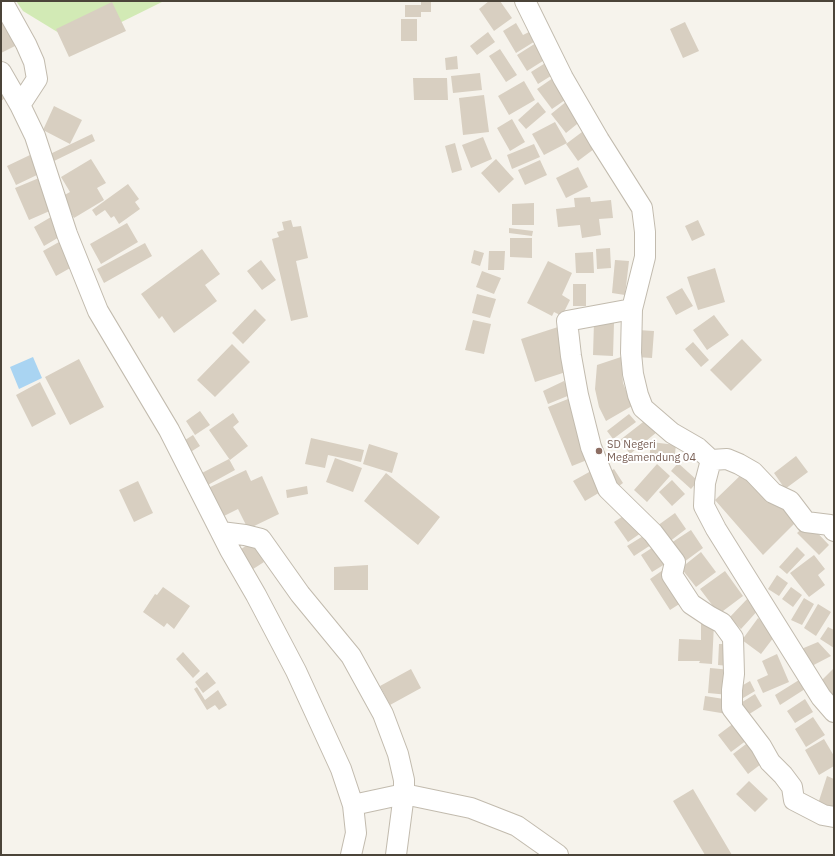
<!DOCTYPE html>
<html>
<head>
<meta charset="utf-8">
<style>
	body { margin:0 }
	#map { position:relative; width:835px; height:856px; overflow:hidden; background:#f6f3ec; font-family:"IBM Plex Sans",sans-serif }
	canvas { display:block }
	.frame { position:absolute; inset:0; border:2px solid #4b4439; pointer-events:none }
</style>
</head>
<body>
<div id="map">
<canvas width="835" height="856"></canvas>
<div class="frame"></div>
</div>
<script>
const c = document.querySelector('canvas').getContext('2d');
c.lineJoin = 'round';
function paint(path, color) {
  c.fillStyle = color;
  c.fill(path, 'evenodd');
}
function shape(rows) {
  const path = new Path2D();
  for (const r of rows) {
    path.moveTo(r[0], r[1]);
    for (let i = 2; i < r.length; i += 2) path.lineTo(r[i], r[i + 1]);
  }
  return path;
}
function stroke(path, color, width, dash) {
  c.strokeStyle = color;
  c.lineWidth = width;
  c.lineCap = dash ? 'butt' : 'round';
  c.setLineDash(dash || []);
  c.stroke(path);
}
function write(font, color, halo, rows, align = 'center') {
  c.font = font + ' "IBM Plex Sans",sans-serif';
  c.lineWidth = 4;
  c.setLineDash([]);
  c.textBaseline = 'middle';
  c.strokeStyle = halo;
  c.fillStyle = color;
  for (const [text, x, y, turn = 0] of rows) {
    c.save();
    c.translate(x, y);
    c.rotate((+turn || 0) * Math.PI / 180);
    c.textAlign = isNaN(turn) ? turn : align;
    if (halo) c.strokeText(text, 0, 0);
    c.fillText(text, 0, 0);
    c.restore();
  }
}
const green = shape([
	[16,1,164,1,77,44,23,11]
]);
const water = shape([
	[33,357,42,378,19,389,10,367]
]);
const building = shape([
	[489,1,500,1,512,18,494,31,479,9],
	[112,2,126,31,69,57,56,29],
	[421,2,431,2,431,12,421,12,421,17,405,17,405,5,421,5],
	[1,17,17,45,1,53],
	[401,19,417,19,417,41,401,41],
	[685,22,699,51,683,58,670,29],
	[516,23,523,35,531,31,537,40,516,53,503,31],
	[488,32,495,42,477,55,470,46],
	[536,43,546,59,527,71,517,55],
	[500,49,517,75,506,82,489,56],
	[457,56,458,69,446,70,445,58],
	[547,62,554,74,538,84,531,72],
	[480,73,482,90,453,93,451,76],
	[413,78,447,78,448,100,414,100],
	[553,78,568,98,552,109,537,89],
	[524,81,535,100,509,115,498,96],
	[1,89,8,96,1,101],
	[484,95,489,132,463,135,459,98],
	[567,101,582,120,566,133,551,114],
	[538,102,546,112,526,129,518,120],
	[54,106,82,120,70,144,43,130],
	[512,119,525,142,510,151,497,128],
	[555,122,567,143,544,155,532,134],
	[582,132,594,149,578,161,566,144],
	[92,134,95,141,52,162,48,155],
	[483,137,492,159,471,168,462,145],
	[455,143,462,170,452,173,445,146],
	[534,144,540,157,512,169,507,155],
	[30,155,39,174,16,185,7,166],
	[91,159,106,183,97,188,104,200,74,218,61,197,70,192,61,177],
	[496,159,514,179,499,193,481,173],
	[540,160,547,175,525,185,518,170],
	[578,167,588,187,566,198,556,178],
	[39,178,52,210,29,220,15,188],
	[128,184,139,199,135,202,140,209,119,224,114,216,111,218,105,210,96,216,92,210],
	[590,197,591,202,611,200,613,218,599,219,601,235,582,238,580,225,558,227,556,209,575,207,574,198],
	[534,203,534,225,512,225,512,204],
	[51,217,61,236,44,246,34,227],
	[291,220,293,227,301,226,308,258,296,261,308,317,291,321,272,239,279,237,277,232,284,230,282,222],
	[698,220,705,235,692,241,685,226],
	[127,223,138,242,101,264,90,244],
	[509,228,533,231,532,236,509,233],
	[510,238,532,238,532,258,510,257],
	[59,242,72,267,56,276,43,251],
	[145,243,152,256,104,283,97,269],
	[610,248,611,268,597,269,596,249],
	[202,249,220,274,205,285,217,301,174,333,162,316,159,319,141,294],
	[474,250,484,253,480,266,471,263],
	[489,251,505,251,504,270,488,270],
	[593,252,594,273,576,273,575,253],
	[261,260,276,280,262,290,247,271],
	[615,260,629,261,625,295,612,293],
	[548,261,572,273,562,295,570,300,562,316,554,312,552,316,527,303],
	[715,268,725,302,698,310,687,277],
	[482,271,501,278,494,294,476,287],
	[573,284,586,284,586,306,573,306],
	[682,288,693,306,676,315,666,297],
	[477,294,496,299,490,318,472,313],
	[255,309,266,320,243,344,232,333],
	[714,315,729,335,707,350,693,330],
	[473,320,491,324,484,354,465,350],
	[594,322,614,323,613,356,593,355],
	[558,327,572,370,535,382,521,339],
	[638,330,654,331,652,358,636,357],
	[742,339,762,360,731,391,710,370],
	[693,342,709,360,701,367,685,349],
	[232,344,250,362,215,397,197,380],
	[621,357,623,383,632,406,606,421,599,407,595,389,597,365],
	[79,359,104,407,70,425,45,377],
	[564,381,570,395,548,404,543,391],
	[40,382,56,414,32,427,16,395],
	[573,397,592,458,572,466,548,407],
	[200,411,210,425,195,435,186,421],
	[233,413,239,422,233,427,248,446,230,460,209,430],
	[629,414,636,422,613,439,607,431],
	[647,419,657,432,630,454,620,440],
	[193,435,200,446,189,453,182,442],
	[311,438,364,450,361,462,328,455,325,468,305,464],
	[651,442,676,445,674,462,649,460],
	[369,444,398,453,392,473,363,464],
	[796,456,808,472,785,489,774,473],
	[335,458,362,468,353,492,326,482],
	[229,459,235,470,206,486,200,474],
	[678,463,698,481,691,489,671,471],
	[657,464,670,476,647,502,634,490],
	[614,469,623,483,615,489,606,474],
	[246,470,251,481,262,476,279,514,248,529,238,509,220,518,206,489],
	[591,471,602,491,585,501,573,481],
	[745,471,796,522,763,555,715,500],
	[386,473,440,517,418,545,364,501],
	[672,480,685,494,672,506,659,492],
	[138,481,153,513,134,522,119,490],
	[307,486,308,494,287,498,286,490],
	[628,513,641,533,628,542,614,522],
	[675,513,686,529,669,542,657,526],
	[808,523,829,545,819,555,797,533],
	[691,530,703,548,684,562,671,543],
	[648,533,654,543,634,556,627,546],
	[252,542,264,562,250,571,238,551],
	[658,544,670,561,652,572,641,555],
	[797,547,805,555,787,574,779,567],
	[701,552,716,572,696,587,681,568],
	[814,555,825,569,818,575,825,585,809,597,790,573],
	[368,565,368,590,334,590,334,567],
	[663,570,684,601,670,610,650,579],
	[725,571,743,596,719,614,700,589],
	[777,575,788,583,779,596,768,589],
	[163,587,190,606,174,629,167,623,164,627,143,612,155,594,157,595],
	[791,587,802,595,793,607,782,599],
	[749,597,760,608,741,629,729,618],
	[804,598,814,604,802,625,791,620],
	[818,604,831,612,816,636,804,628],
	[758,618,777,633,761,654,742,640],
	[701,623,714,624,712,664,699,663,700,661,678,661,679,639,701,640],
	[828,627,834,630,834,648,820,639],
	[818,642,831,656,808,668,799,650],
	[719,644,730,644,729,666,718,665],
	[183,652,200,671,193,678,176,659],
	[777,654,789,682,763,693,757,680,768,675,762,661],
	[710,668,731,670,729,695,708,693],
	[834,668,834,703,817,685],
	[411,669,421,688,390,705,380,686],
	[207,672,216,683,203,693,195,682],
	[799,680,805,689,780,705,775,695],
	[750,681,755,691,738,701,733,691],
	[197,687,205,700,218,690,227,705,219,710,215,705,207,710,194,689],
	[755,694,762,706,743,718,736,706],
	[705,696,730,700,727,714,703,710],
	[805,699,813,712,795,723,787,711],
	[813,717,825,735,806,747,795,729],
	[738,720,751,737,731,752,718,735],
	[824,739,834,756,834,766,819,775,805,750],
	[750,741,765,761,748,774,733,754],
	[827,776,834,779,834,813,817,807],
	[749,781,768,799,755,812,736,794],
	[693,789,732,855,705,855,673,801]
]);
const minor = shape([
	[2,1,26,44,34,62,37,79,20,105,35,136,67,234,98,311,169,430,230,550,256,595,296,671,341,769,353,805,356,833,351,855],
	[525,1,563,78,599,140,642,208,645,232,645,257,632,309,631,353,633,374,638,395,643,408,672,433,698,448,711,460,727,459,739,464,753,472,773,493,790,501,806,522,830,525,834,531],
	[1,72,20,105],
	[632,309,567,321,571,356,578,395,591,447,608,489,653,533,675,562,672,575,691,604,709,616,722,623,733,638,734,674,732,690,732,708,761,746,770,762,783,775,792,787,794,800,823,815,834,817],
	[711,460,705,483,704,506,716,529,821,697,834,712],
	[221,532,245,535,261,539,300,594,351,656,383,714,398,754,404,780,404,794,396,855],
	[353,805,404,794,471,808,517,826,558,855]
]);
const markers = [
	[599,451,4,"#8d6e63"]
];
const educationNames = [
	["SD Negeri",607,445],
	["Megamendung 04",607,458]
];
paint(green, '#d2eab5');
paint(water, '#a9d4f2');
paint(building, '#d8cfc1');
stroke(minor, '#c2bbae', 22);
stroke(minor, '#fff', 20);
for (const [x, y, r, color] of markers) {
  const dot = new Path2D();
  dot.arc(x, y, r, 0, 2 * Math.PI);
  c.fillStyle = color;
  c.fill(dot);
  stroke(dot, '#fff', 1.5);
}
write('11px', '#785e54', '#fff', educationNames, 'left');
</script>
</body>
</html>
